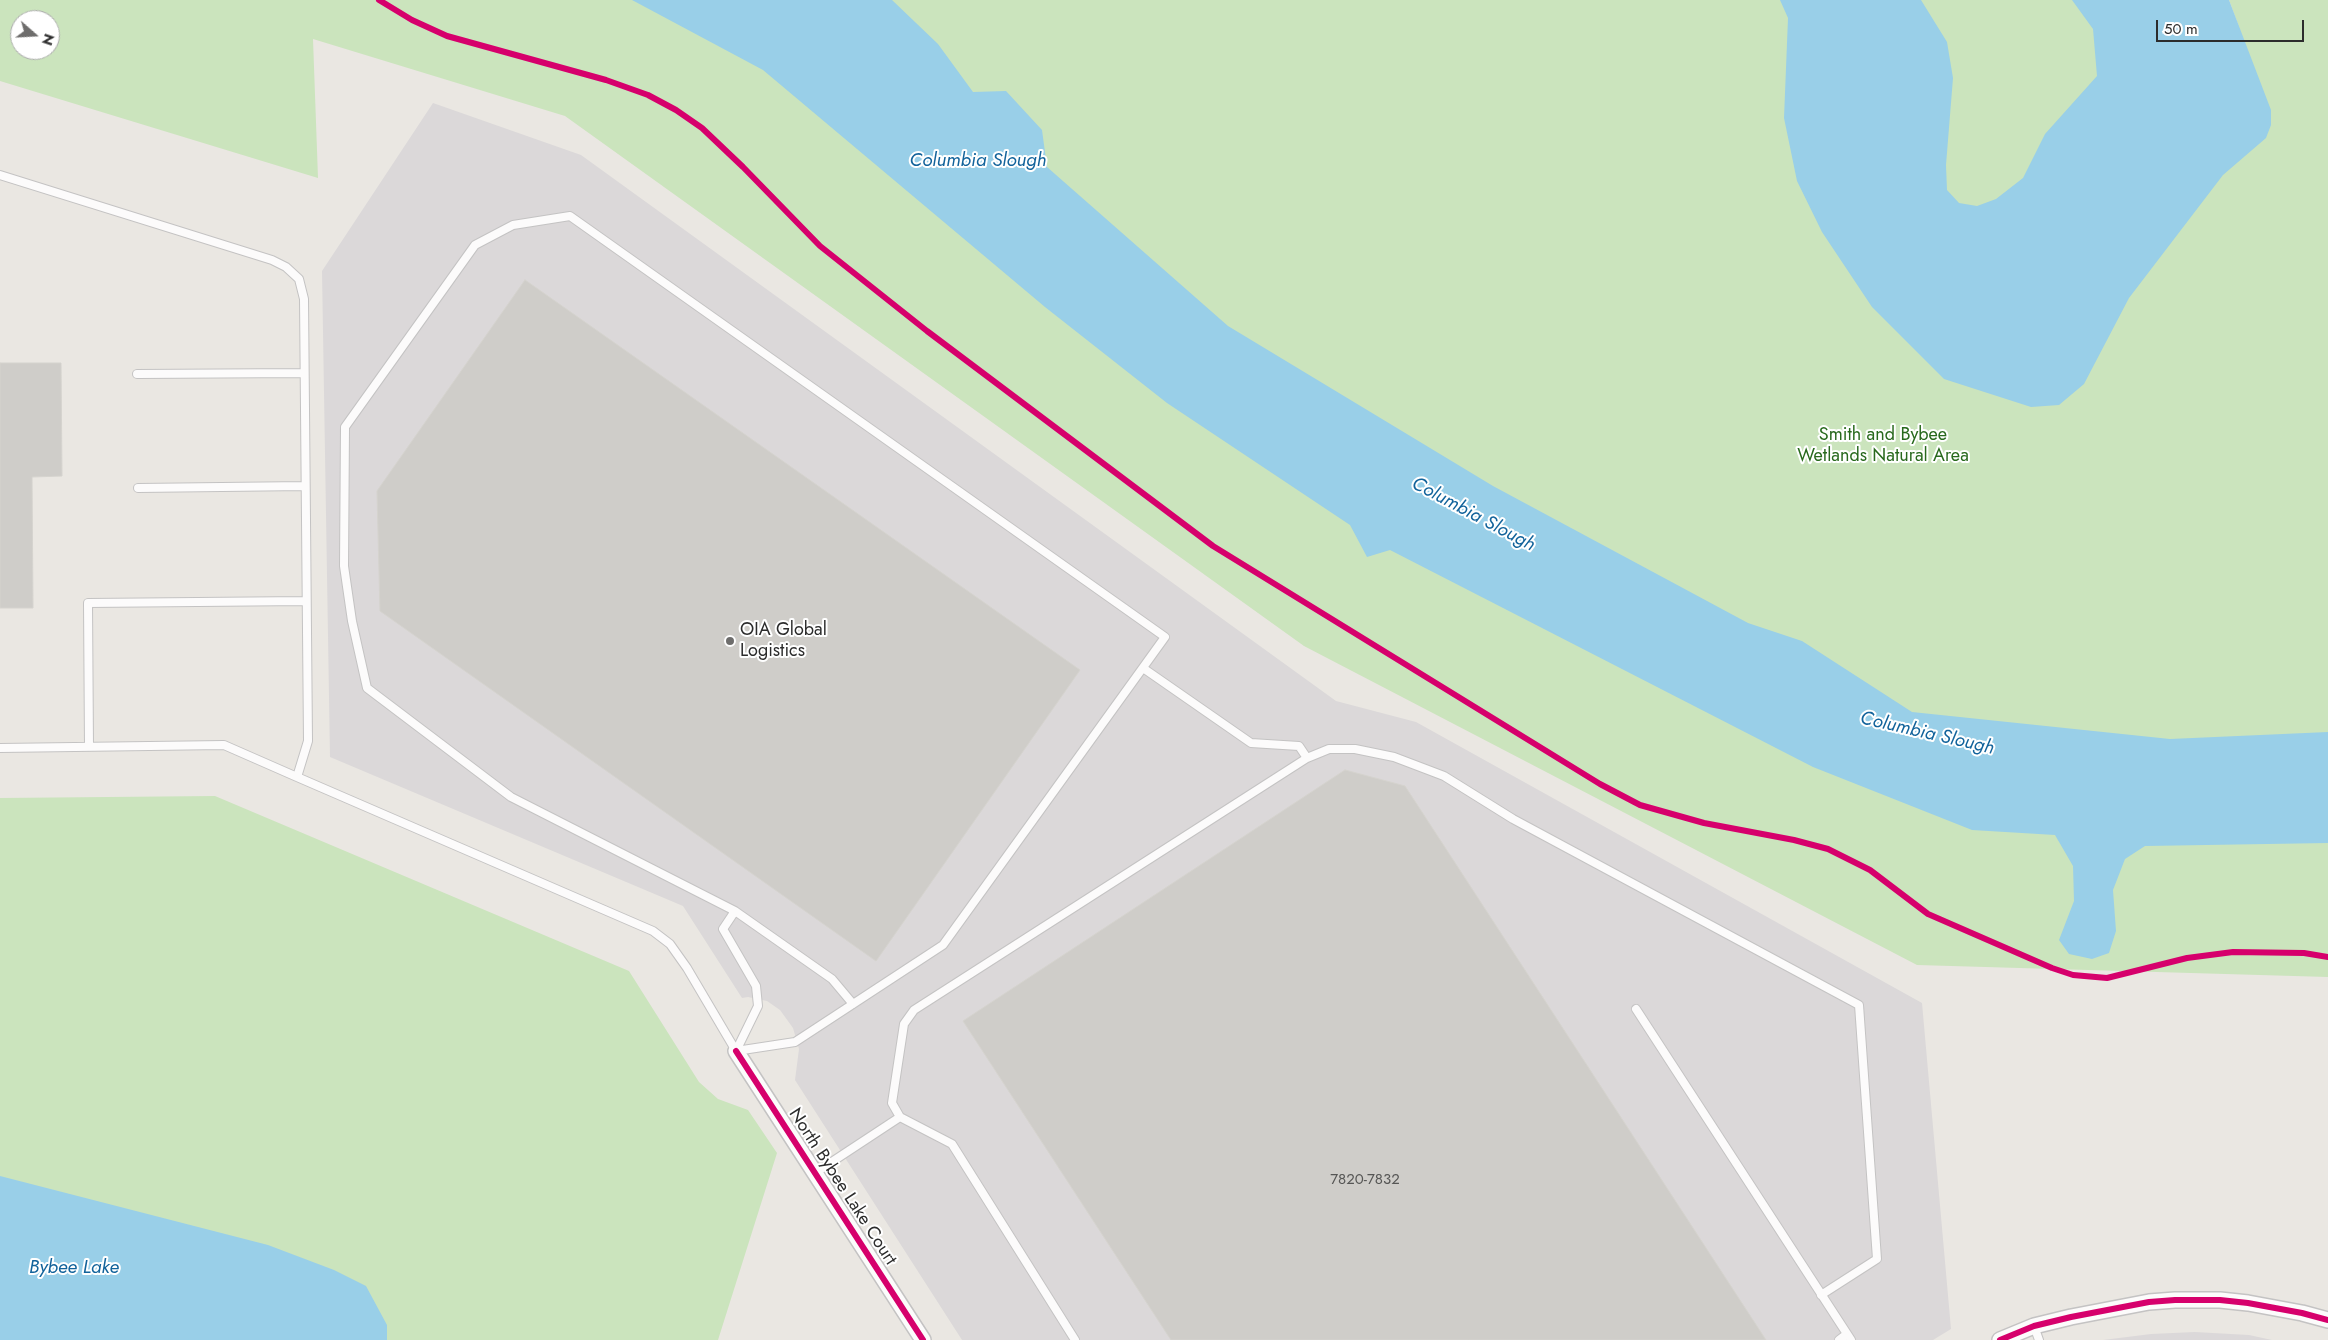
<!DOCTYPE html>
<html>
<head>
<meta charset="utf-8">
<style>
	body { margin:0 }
	#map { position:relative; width:2328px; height:1340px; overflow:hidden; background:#eae7e2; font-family:Jost,sans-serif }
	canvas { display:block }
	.north { position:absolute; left:10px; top:10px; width:50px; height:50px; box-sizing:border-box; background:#fff; border:1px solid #ababab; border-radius:50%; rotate:109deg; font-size:14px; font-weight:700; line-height:20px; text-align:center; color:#2c2c2c }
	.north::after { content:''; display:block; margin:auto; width:18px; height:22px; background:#6e6d6c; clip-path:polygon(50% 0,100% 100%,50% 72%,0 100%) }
	.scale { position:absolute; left:2156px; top:20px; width:148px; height:22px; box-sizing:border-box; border:2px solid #2c2c2c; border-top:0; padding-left:6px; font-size:15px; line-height:18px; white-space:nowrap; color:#2c2c2c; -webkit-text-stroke:4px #fff; paint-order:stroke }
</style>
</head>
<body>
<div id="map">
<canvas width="2328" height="1340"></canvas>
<div class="north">N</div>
<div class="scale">50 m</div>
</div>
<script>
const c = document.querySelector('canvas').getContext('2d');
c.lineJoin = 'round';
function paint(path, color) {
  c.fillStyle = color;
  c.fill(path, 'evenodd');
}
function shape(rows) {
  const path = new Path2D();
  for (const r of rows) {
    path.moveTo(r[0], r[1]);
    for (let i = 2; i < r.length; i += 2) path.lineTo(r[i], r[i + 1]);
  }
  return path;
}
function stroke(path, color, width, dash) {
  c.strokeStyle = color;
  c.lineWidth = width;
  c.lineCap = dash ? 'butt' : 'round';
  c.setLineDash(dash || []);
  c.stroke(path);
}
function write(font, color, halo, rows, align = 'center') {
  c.font = font + ' Jost,sans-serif';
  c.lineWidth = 4;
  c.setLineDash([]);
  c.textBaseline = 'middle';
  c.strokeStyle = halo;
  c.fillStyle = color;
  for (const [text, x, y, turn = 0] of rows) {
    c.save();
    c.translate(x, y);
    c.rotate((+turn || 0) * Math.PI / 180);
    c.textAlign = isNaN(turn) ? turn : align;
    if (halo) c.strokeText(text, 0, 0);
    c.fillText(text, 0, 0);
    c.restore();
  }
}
const industrial = shape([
	[433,103,581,155,1336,701,1416,722,1922,1003,1951,1329,1933,1340,962,1340,795,1080,799,1049,793,1028,780,1010,767,1001,748,997,742,998,683,906,330,757,322,271],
	[2195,1332,2249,1335,2272,1340,2103,1340,2151,1334]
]);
const green = shape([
	[0,0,2226,0,2239,27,2229,0,2328,0,2328,977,1917,965,1304,646,565,116,313,39,318,178,0,81],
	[20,20,50,20,50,50,20,50],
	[215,796,629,971,699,1082,718,1099,748,1110,777,1153,718,1340,0,1340,0,798]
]);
const water = shape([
	[632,0,892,0,938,44,973,92,1006,91,1042,130,1047,167,1228,326,1493,486,1748,623,1802,641,1912,712,2170,739,2328,732,2328,843,2145,846,2125,859,2113,890,2116,931,2109,953,2092,959,2069,954,2059,940,2074,901,2073,866,2055,835,1972,830,1813,767,1390,550,1367,557,1350,525,1167,403,1045,307,763,70],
	[1780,0,1921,0,1947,42,1953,78,1946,165,1947,190,1959,203,1977,206,1996,199,2023,178,2045,134,2097,76,2093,29,2072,0,2229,0,2271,110,2271,125,2266,138,2223,175,2129,298,2084,384,2059,405,2031,407,1944,379,1872,307,1822,232,1797,181,1784,118,1788,18],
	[0,1176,268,1245,334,1270,366,1286,387,1325,387,1340,0,1340]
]);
const building = shape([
	[525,280,1080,670,876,961,380,611,377,491,525,280],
	[0,363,61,363,62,476,32,477,33,608,0,608,0,363],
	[1345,770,1405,786,1766,1340,1171,1340,963,1021,1345,770]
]);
const service = shape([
	[0,175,272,260,286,267,299,279,304,299,308,741,297,777,653,931,670,944,687,968,736,1051],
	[137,374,304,373],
	[138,488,305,486],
	[1143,668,1251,743,1299,746,1307,758],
	[89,747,88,603,306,601],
	[0,748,224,745,297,777],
	[735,911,723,929,756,986,758,1006,736,1051],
	[1636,1009,1851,1340],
	[736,1051,795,1042,943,945,1165,637,570,216,513,225,475,245,345,427,344,566,352,621,367,688,511,797,735,911,832,979,853,1004],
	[815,1173,900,1117],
	[2034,1326,2039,1340],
	[1075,1340,952,1144,900,1117,892,1103,904,1024,914,1010,1307,758,1329,749,1355,749,1394,757,1444,776,1513,819,1859,1005,1877,1259,1821,1295],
	[1839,1340,1847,1334]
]);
const minor = shape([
	[736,1051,923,1340],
	[2000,1340,2034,1326,2071,1317,2149,1302,2175,1300,2220,1300,2248,1303,2302,1313,2328,1320]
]);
const cycleway = shape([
	[379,0,412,20,447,36,606,80,648,95,676,110,702,128,743,167,820,246,927,331,1213,546,1600,784,1640,805,1704,823,1794,840,1828,849,1870,870,1928,914,2052,968,2073,975,2107,978,2187,958,2233,952,2304,953,2328,957],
	[736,1051,923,1340],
	[2000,1340,2034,1326,2071,1317,2149,1302,2175,1300,2220,1300,2248,1303,2302,1313,2328,1320]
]);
const markers = [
	[730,641,5,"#6e6d6c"]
];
const numberNames = [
	["7820-7832",1365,1180]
];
const parkNames = [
	["Smith and Bybee",1883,436],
	["Wetlands Natural Area",1883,457]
];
const poiNames = [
	["OIA Global",740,631],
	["Logistics",740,652]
];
const streetNames = [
	["North Bybee Lake Court",842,1187,57]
];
const waterNames = [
	["Columbia Slough",978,161],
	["Columbia Slough",1473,515,28],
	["Columbia Slough",1927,734,13],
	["Bybee Lake",74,1268]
];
paint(industrial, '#dbd8d9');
paint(green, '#cbe4bd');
paint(water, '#99cfe8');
paint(building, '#cfcdc9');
stroke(building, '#d5d3ce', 1);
stroke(service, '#c4c3c3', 10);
stroke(minor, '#c4c3c3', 18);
stroke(service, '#fcfbfb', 8);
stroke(minor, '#fcfbfb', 15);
stroke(cycleway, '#d6006c', 6);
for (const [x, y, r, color] of markers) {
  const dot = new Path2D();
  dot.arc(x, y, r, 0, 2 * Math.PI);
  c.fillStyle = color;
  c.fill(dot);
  stroke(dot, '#fff', 2);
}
write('15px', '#565655', null, numberNames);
write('18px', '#28691d', '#fff', parkNames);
write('18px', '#2c2c2c', '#fff', poiNames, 'left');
write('18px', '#2c2c2c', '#fff', streetNames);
write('italic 19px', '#12639b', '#fff', waterNames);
</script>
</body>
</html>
